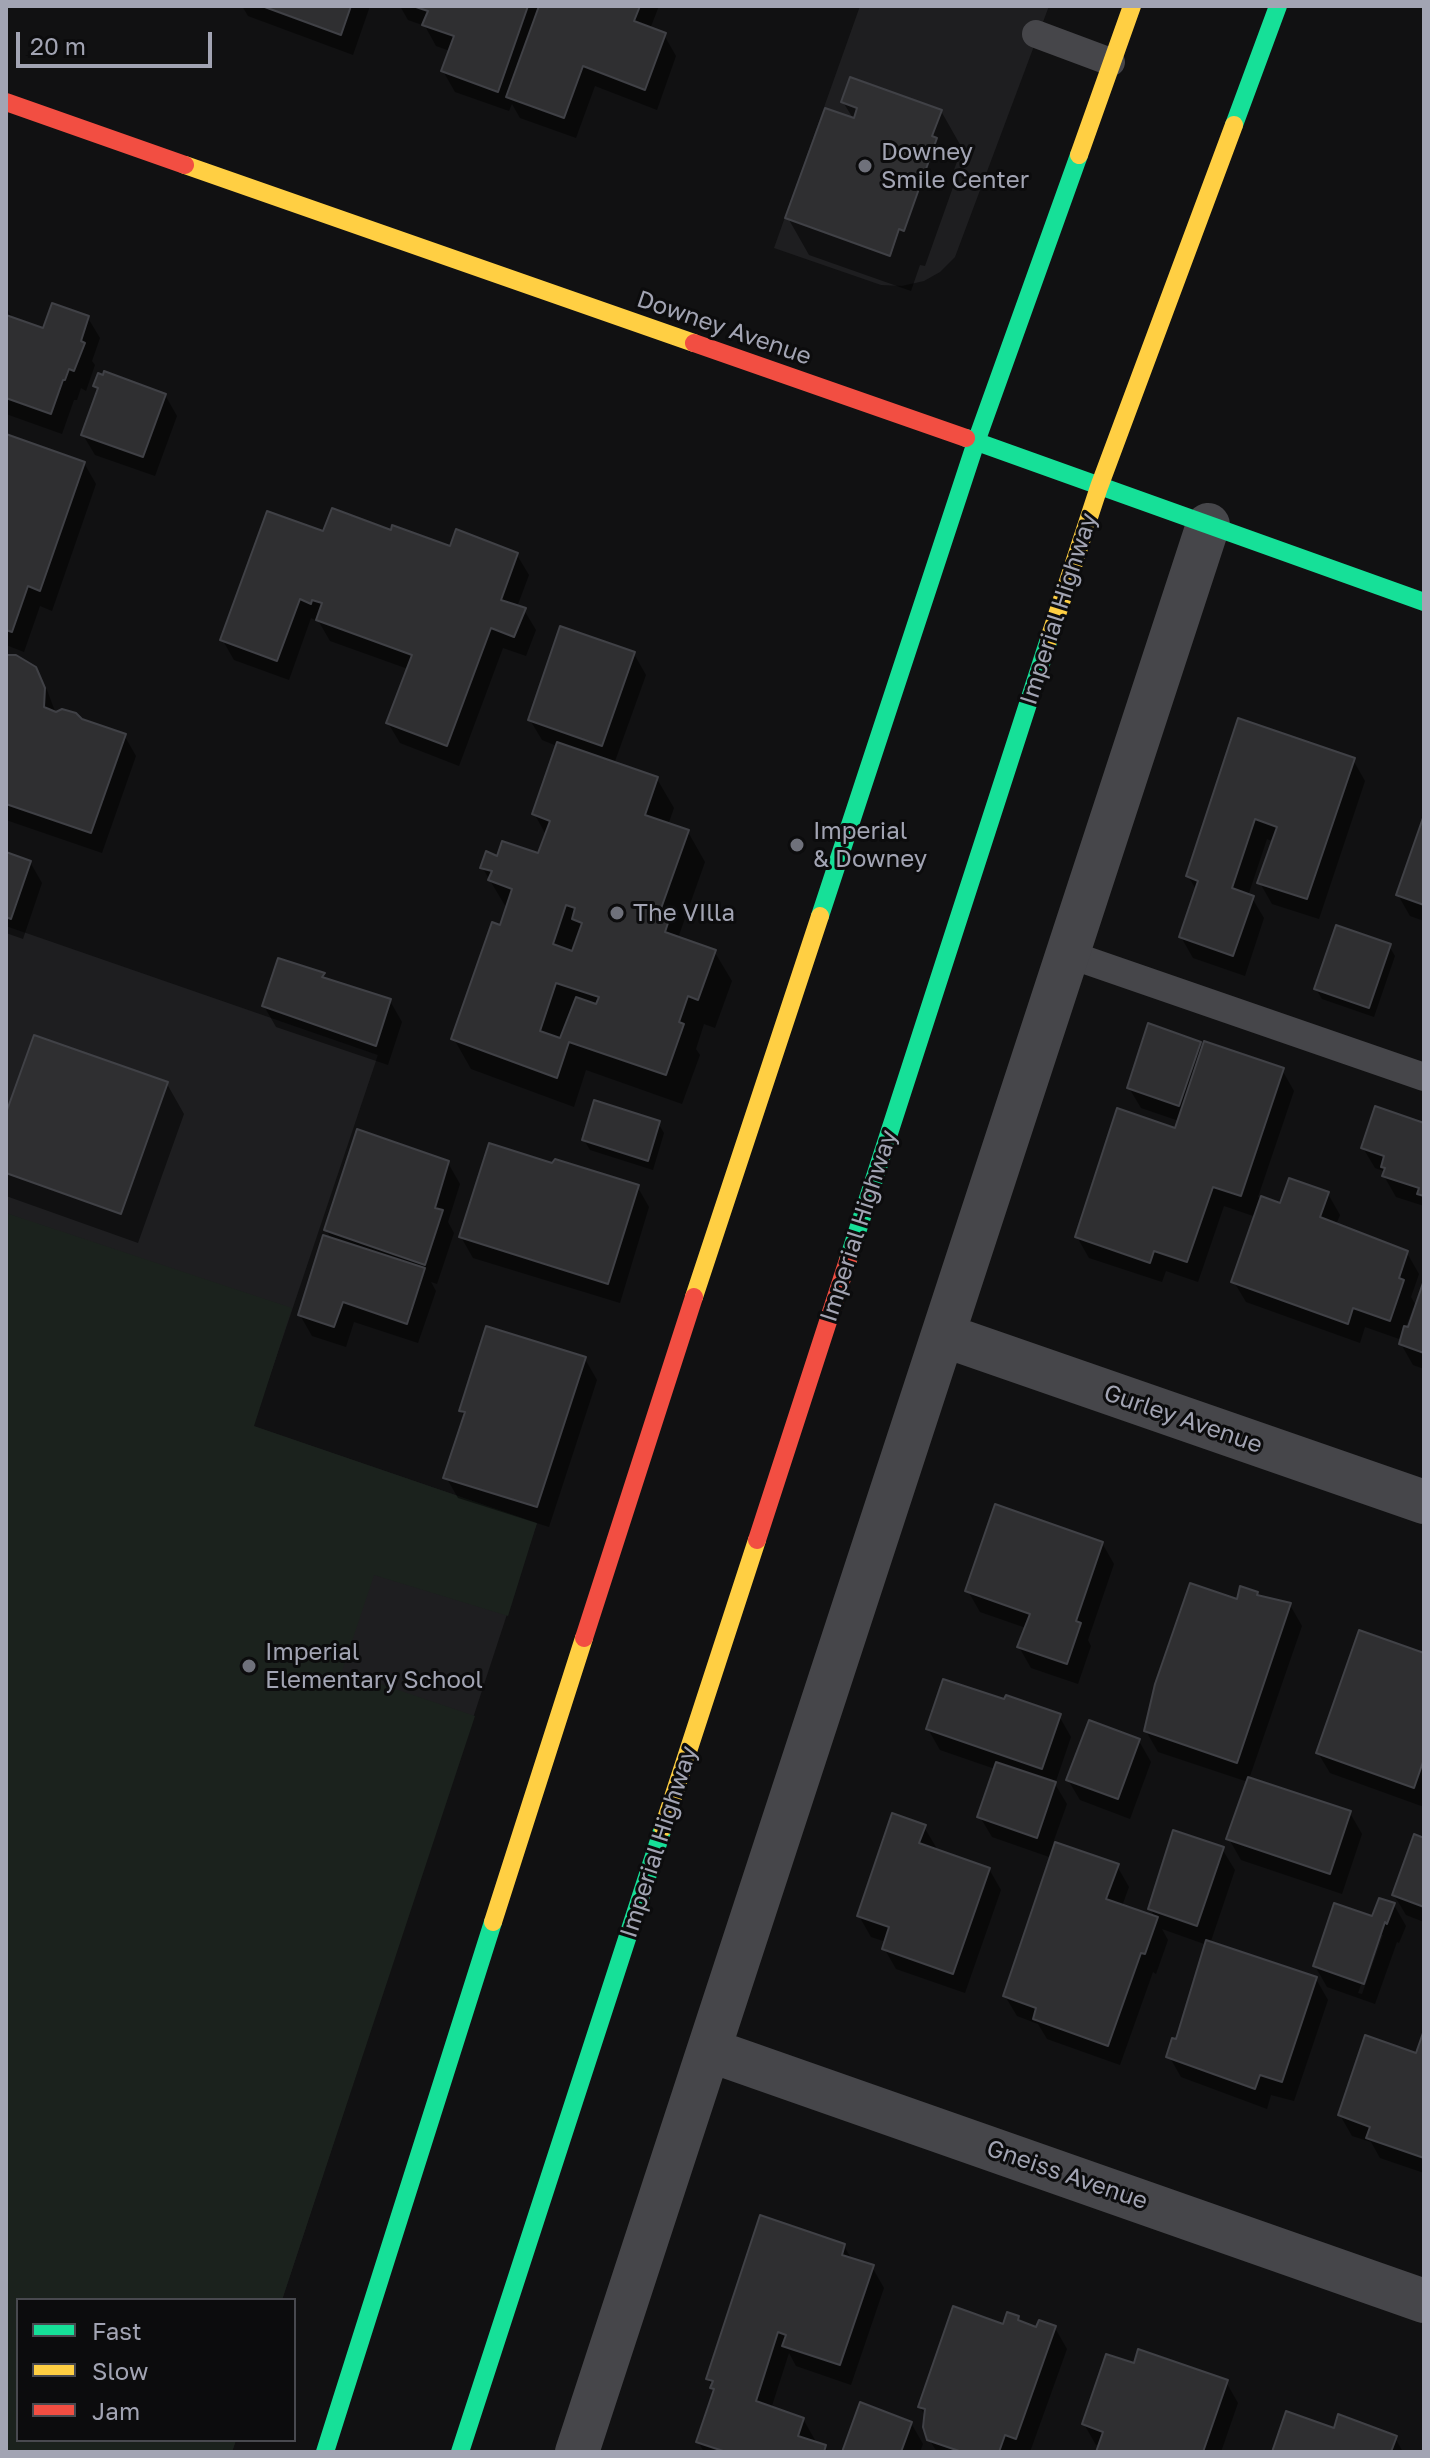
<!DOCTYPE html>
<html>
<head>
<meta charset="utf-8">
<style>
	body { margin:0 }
	#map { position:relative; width:1430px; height:2458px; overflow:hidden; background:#111112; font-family:"Golos Text",sans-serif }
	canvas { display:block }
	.frame { position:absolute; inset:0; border:8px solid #a2a4b3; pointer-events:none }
	.legend { position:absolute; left:16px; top:2298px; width:280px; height:144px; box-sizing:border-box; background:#0c0c0d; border:2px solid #48494f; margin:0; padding:10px 14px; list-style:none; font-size:24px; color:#a2a4b3 }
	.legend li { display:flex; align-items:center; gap:16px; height:40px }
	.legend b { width:40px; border:2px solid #48494f }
	.scale { position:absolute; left:16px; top:32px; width:196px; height:36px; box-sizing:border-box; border:4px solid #a2a4b3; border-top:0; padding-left:10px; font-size:24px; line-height:28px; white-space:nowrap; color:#a2a4b3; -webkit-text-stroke:6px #0c0c0d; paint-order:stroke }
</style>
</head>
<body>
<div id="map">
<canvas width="1430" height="2458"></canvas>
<div class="frame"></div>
<ul class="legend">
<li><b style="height:10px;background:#16e098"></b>Fast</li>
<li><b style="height:10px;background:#ffcf43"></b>Slow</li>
<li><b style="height:10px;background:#f24e42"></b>Jam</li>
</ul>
<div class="scale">20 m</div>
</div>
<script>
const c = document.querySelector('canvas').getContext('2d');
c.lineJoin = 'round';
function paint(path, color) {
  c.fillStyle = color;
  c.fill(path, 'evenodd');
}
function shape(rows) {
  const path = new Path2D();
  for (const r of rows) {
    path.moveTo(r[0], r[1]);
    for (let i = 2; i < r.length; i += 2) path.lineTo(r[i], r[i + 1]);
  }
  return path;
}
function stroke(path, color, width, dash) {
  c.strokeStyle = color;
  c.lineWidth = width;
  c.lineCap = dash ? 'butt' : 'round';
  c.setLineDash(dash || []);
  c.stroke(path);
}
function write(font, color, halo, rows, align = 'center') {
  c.font = font + ' "Golos Text",sans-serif';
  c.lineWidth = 6;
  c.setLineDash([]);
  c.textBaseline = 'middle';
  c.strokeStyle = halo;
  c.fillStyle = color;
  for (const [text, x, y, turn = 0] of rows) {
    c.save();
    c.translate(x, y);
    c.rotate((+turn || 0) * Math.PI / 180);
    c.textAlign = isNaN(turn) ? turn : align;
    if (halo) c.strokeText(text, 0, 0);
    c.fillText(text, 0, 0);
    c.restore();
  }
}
const built = shape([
	[860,6,1049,6,955,257,940,272,924,281,902,286,881,285,774,248],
	[6,926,378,1055,253,1426,537,1523,282,2300,18,2300,18,2440,236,2440,232,2452,6,2452]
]);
const green = shape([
	[6,1213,292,1308,254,1426,537,1523,508,1616,374,1575,342,1671,475,1716,282,2300,18,2300,18,2440,236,2440,232,2452,6,2452]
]);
const shadow = shape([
	[242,6,370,6,353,55,248,16],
	[400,6,659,6,650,29,664,35,676,56,657,110,595,86,576,138,520,118,512,104,509,111,455,92,443,71,450,51,436,46,425,26,408,20],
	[843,102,941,111,962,148,954,170,957,176,925,266,920,265,911,291,809,255,788,218,854,120],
	[6,307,14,320,44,331,88,318,100,338,92,361,95,365,86,391,81,388,77,400,74,400,62,434,6,414],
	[96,386,165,395,177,416,155,476,95,455,83,435,99,392],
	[6,436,84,463,96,484,52,611,40,606,24,652,6,645],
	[392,532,451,548,517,555,529,575,517,607,524,610,536,630,526,656,503,648,459,766,400,743,388,723,408,669,330,641,319,622,311,618,289,680,234,660,222,639,324,534],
	[634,654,646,675,614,764,657,779,674,808,668,825,688,832,705,862,678,938,714,951,732,981,715,1028,704,1024,696,1049,700,1055,682,1104,586,1070,574,1107,471,1069,454,1039,507,909,482,867,498,859,539,856,546,835,534,813,557,746,542,740,530,720],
	[6,657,34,669,47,690,56,714,124,735,136,756,102,853,6,820],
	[1240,721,1353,760,1365,781,1319,919,1272,904,1260,883,1274,842,1267,839,1248,896,1252,898,1264,918,1245,976,1193,958,1181,937,1197,891,1188,876],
	[1424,821,1424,921,1410,916,1398,895],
	[6,854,30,862,42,883,23,939,6,933],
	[1389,946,1395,956,1374,1017,1322,999,1316,989],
	[323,975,327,981,390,1001,402,1022,388,1065,276,1027,264,1006],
	[1199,1044,1203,1050,1282,1070,1294,1091,1258,1197,1281,1205,1328,1194,1340,1215,1336,1225,1407,1253,1419,1274,1411,1297,1417,1307,1424,1286,1424,1369,1413,1365,1401,1344,1402,1340,1365,1327,1360,1343,1246,1302,1234,1282,1256,1217,1224,1206,1198,1282,1166,1271,1162,1282,1089,1258,1077,1237,1176,1130,1179,1121,1141,1108,1129,1088],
	[1413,1308,1416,1309,1409,1330,1405,1329],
	[167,1084,184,1114,138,1243,6,1196,6,1119],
	[658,1123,664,1133,653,1170,590,1150,584,1140],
	[1424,1125,1424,1206,1396,1197,1384,1176,1386,1172,1375,1168,1363,1148],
	[448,1163,460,1184,448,1222,454,1233,437,1284,431,1282,436,1291,418,1343,354,1322,346,1347,312,1336,300,1315,332,1240,326,1230],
	[637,1186,649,1207,620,1303,473,1258,461,1237],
	[585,1359,597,1380,549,1527,458,1498,446,1477,465,1418,461,1411],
	[1102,1543,1114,1564,1088,1640,1091,1646,1078,1684,1031,1668,1019,1647,1026,1628,980,1612,968,1591],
	[1258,1598,1290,1605,1302,1626,1249,1779,1350,1813,1362,1834,1342,1894,1241,1860,1229,1839,1248,1782,1158,1752,1146,1731,1238,1602],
	[1424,1655,1424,1807,1330,1773,1318,1753],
	[1059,1716,1071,1737,1055,1784,1067,1804,1053,1843,1117,1866,1129,1887,1122,1906,1156,1919,1150,1908,1222,1849,1235,1870,1210,1944,1316,1979,1328,2000,1294,2101,1271,2095,1267,2109,1181,2077,1169,2056,1177,2042,1207,1945,1162,1929,1168,1940,1156,1974,1153,1972,1120,2065,1047,2039,1038,2024,1017,2016,1005,1996,1052,1858,992,1837,980,1817,995,1769,940,1750,928,1729],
	[1139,1741,1151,1762,1130,1819,1080,1800,1068,1780],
	[924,1827,936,1847,935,1851,989,1869,1001,1890,965,1993,896,1969,884,1948,886,1942,871,1937,859,1916],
	[1424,1840,1424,1922,1406,1915,1394,1895],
	[1394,1905,1406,1926,1399,1943,1397,1942,1375,2004,1327,1987,1315,1966],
	[1379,1935,1383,1935,1362,1994,1358,1993],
	[1424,2036,1424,2173,1380,2158,1371,2142,1352,2136,1340,2115,1417,2055],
	[844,2246,852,2260,872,2267,884,2288,851,2385,796,2366,789,2353,771,2409,803,2419,815,2440,814,2443,825,2447,828,2452,704,2452,698,2442,715,2392,708,2379],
	[1018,2318,1021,2324,1037,2330,1055,2328,1067,2349,1030,2452,937,2452,929,2439,926,2418,920,2407,1004,2326],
	[1135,2366,1226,2382,1238,2403,1221,2452,1098,2452,1100,2446,1096,2445,1084,2424],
	[911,2423,923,2444,920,2452,844,2452],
	[1335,2431,1395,2438,1403,2452,1274,2452]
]);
const building = shape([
	[262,6,351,6,341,35,262,6],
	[413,6,528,6,498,92,441,71,454,36,422,25,428,11,413,6],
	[539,6,640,6,634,21,666,33,645,90,583,66,564,118,506,97,539,6],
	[850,77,942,110,932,136,937,138,904,231,899,229,890,256,785,218,825,108,854,118,857,108,841,102,850,77],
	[52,303,89,316,81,341,85,343,74,371,69,369,65,380,63,380,51,414,6,398,6,315,43,328,52,303],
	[104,371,166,394,143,457,81,435,98,388,93,386,98,373,103,375,104,371],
	[6,434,85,462,40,591,28,586,12,632,6,630,6,434],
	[332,508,391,530,392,525,450,546,456,529,518,553,501,600,526,608,514,637,491,628,447,746,386,723,412,655,316,620,322,603,312,600,311,604,300,599,277,661,220,640,267,511,323,531,332,508],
	[560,626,635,652,602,746,528,720,560,626],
	[6,655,16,655,36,667,45,688,44,707,56,712,62,709,76,713,82,719,126,734,91,833,6,804,6,655],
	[1238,718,1355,758,1307,899,1257,883,1277,827,1255,819,1232,888,1254,896,1233,956,1179,937,1198,881,1186,876,1238,718],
	[557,742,658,777,645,815,689,830,658,917,669,920,665,932,716,950,698,1000,688,996,679,1022,684,1024,666,1075,569,1042,557,1078,451,1039,492,922,500,925,512,889,488,880,492,871,480,868,486,851,497,856,502,841,538,853,550,821,532,814,557,742],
	[566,905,575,908,572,919,582,923,572,951,553,944,566,905],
	[556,983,599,997,596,1004,576,997,560,1038,540,1031,556,983],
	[1424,815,1424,905,1396,895,1424,815],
	[6,852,31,861,11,919,6,917,6,852],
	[1336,925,1391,944,1369,1008,1314,989,1336,925],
	[278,958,325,973,322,977,391,999,376,1046,262,1006,278,958],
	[1148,1023,1201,1042,1179,1106,1127,1088,1148,1023],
	[34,1035,168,1082,121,1214,6,1173,6,1113,34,1035],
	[1204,1041,1284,1068,1241,1196,1213,1187,1187,1262,1154,1251,1150,1263,1075,1237,1117,1108,1175,1128,1204,1041],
	[594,1100,660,1121,648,1161,582,1140,594,1100],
	[1375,1106,1424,1123,1424,1196,1417,1194,1419,1188,1382,1176,1385,1168,1381,1167,1384,1156,1361,1148,1375,1106],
	[357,1129,449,1161,435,1208,443,1210,425,1265,324,1230,357,1129],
	[489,1143,552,1163,555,1159,639,1185,608,1284,459,1237,489,1143],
	[1289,1178,1329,1192,1320,1217,1408,1251,1399,1278,1404,1280,1390,1321,1353,1308,1348,1324,1231,1282,1261,1196,1280,1203,1289,1178],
	[323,1235,425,1268,407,1324,343,1302,334,1327,298,1315,323,1235],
	[1424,1280,1424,1353,1399,1344,1404,1326,1408,1327,1424,1280],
	[486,1326,586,1357,537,1507,443,1478,465,1412,459,1411,486,1326],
	[995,1504,1103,1542,1076,1621,1081,1623,1067,1664,1017,1647,1030,1614,965,1591,995,1504],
	[1190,1583,1237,1599,1240,1586,1258,1592,1257,1595,1291,1603,1237,1763,1144,1731,1155,1684,1190,1583],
	[1359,1630,1424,1653,1424,1759,1414,1788,1316,1753,1359,1630],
	[943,1679,1004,1699,1006,1695,1061,1714,1042,1769,926,1729,943,1679],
	[1089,1720,1140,1739,1118,1799,1066,1780,1089,1720],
	[996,1762,1056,1782,1037,1838,977,1817,996,1762],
	[1248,1777,1351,1811,1330,1874,1226,1839,1248,1777],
	[892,1813,926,1825,919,1843,990,1868,953,1974,882,1949,889,1927,857,1916,892,1813],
	[1173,1830,1224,1847,1197,1926,1148,1909,1173,1830],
	[1414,1834,1424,1838,1424,1907,1392,1895,1414,1834],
	[1055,1842,1119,1864,1106,1899,1158,1917,1145,1954,1141,1953,1108,2046,1033,2019,1036,2008,1003,1996,1055,1842],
	[1379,1898,1395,1903,1387,1924,1385,1922,1364,1984,1313,1966,1334,1903,1372,1916,1379,1898],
	[1206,1940,1317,1977,1282,2082,1260,2075,1255,2089,1166,2057,1172,2038,1176,2039,1206,1940],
	[1424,2030,1424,2158,1366,2138,1370,2127,1338,2115,1365,2035,1416,2053,1424,2030],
	[760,2215,845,2244,842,2255,874,2265,840,2365,782,2346,786,2335,778,2332,756,2401,804,2418,798,2436,826,2445,824,2452,726,2452,696,2442,714,2389,710,2388,713,2381,706,2379,760,2215],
	[953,2306,1003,2324,1007,2312,1019,2316,1018,2320,1036,2327,1039,2320,1056,2326,1016,2439,1005,2435,999,2452,962,2452,927,2440,923,2427,925,2409,918,2407,953,2306],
	[1138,2349,1228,2380,1203,2452,1096,2452,1103,2432,1082,2424,1106,2354,1134,2363,1138,2349],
	[860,2402,912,2422,901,2452,842,2452,860,2402],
	[1286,2411,1334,2428,1338,2414,1397,2436,1391,2452,1272,2452,1286,2411]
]);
const lane = shape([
	[1036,34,1111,62],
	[1068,954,1424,1077]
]);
const street = shape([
	[943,1335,1424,1502],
	[709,2050,1424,2301],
	[577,2452,1208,525]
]);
const fast = shape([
	[1234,125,1278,6],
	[966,438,1424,602],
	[820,916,976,442,1079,155],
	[848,1260,1049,639],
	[325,2452,493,1922],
	[460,2452,663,1828]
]);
const slow = shape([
	[1079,155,1132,6],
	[185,165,694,343],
	[1049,639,1099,487,1234,125],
	[694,1297,820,916],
	[663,1828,757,1540],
	[493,1922,584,1638]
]);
const jam = shape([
	[6,102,185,165],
	[694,343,966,438],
	[757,1540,848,1260],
	[584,1638,694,1297]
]);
const markers = [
	[865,166,8,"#6f717b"],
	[797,845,8,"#6f717b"],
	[617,913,8,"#6f717b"],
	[249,1666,8,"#6f717b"]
];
const poiNames = [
	["Downey",881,152],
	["Smile Center",881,180],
	["Imperial",813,831],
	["& Downey",813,859],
	["The VIlla",633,913],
	["Imperial",265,1652],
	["Elementary School",265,1680]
];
const streetNames = [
	["Downey Avenue",724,328,19],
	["Imperial Highway",1059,609,-72],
	["Imperial Highway",859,1226,-72],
	["Gurley Avenue",1183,1419,19],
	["Imperial Highway",659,1842,-72],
	["Gneiss Avenue",1067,2175,19]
];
paint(built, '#1e1e20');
paint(green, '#1b221d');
paint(shadow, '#0007');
paint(building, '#2f2f31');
stroke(building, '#404146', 2);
stroke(lane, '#46464a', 28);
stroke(street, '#46464a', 44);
stroke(fast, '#16e098', 18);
stroke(slow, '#ffcf43', 18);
stroke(jam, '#f24e42', 18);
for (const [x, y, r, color] of markers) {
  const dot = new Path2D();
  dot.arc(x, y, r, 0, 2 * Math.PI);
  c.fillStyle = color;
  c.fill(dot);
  stroke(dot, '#0c0c0d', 3);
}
write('24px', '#a2a4b3', '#0c0c0d', poiNames, 'left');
write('24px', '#a2a4b3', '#0c0c0d', streetNames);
</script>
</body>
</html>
